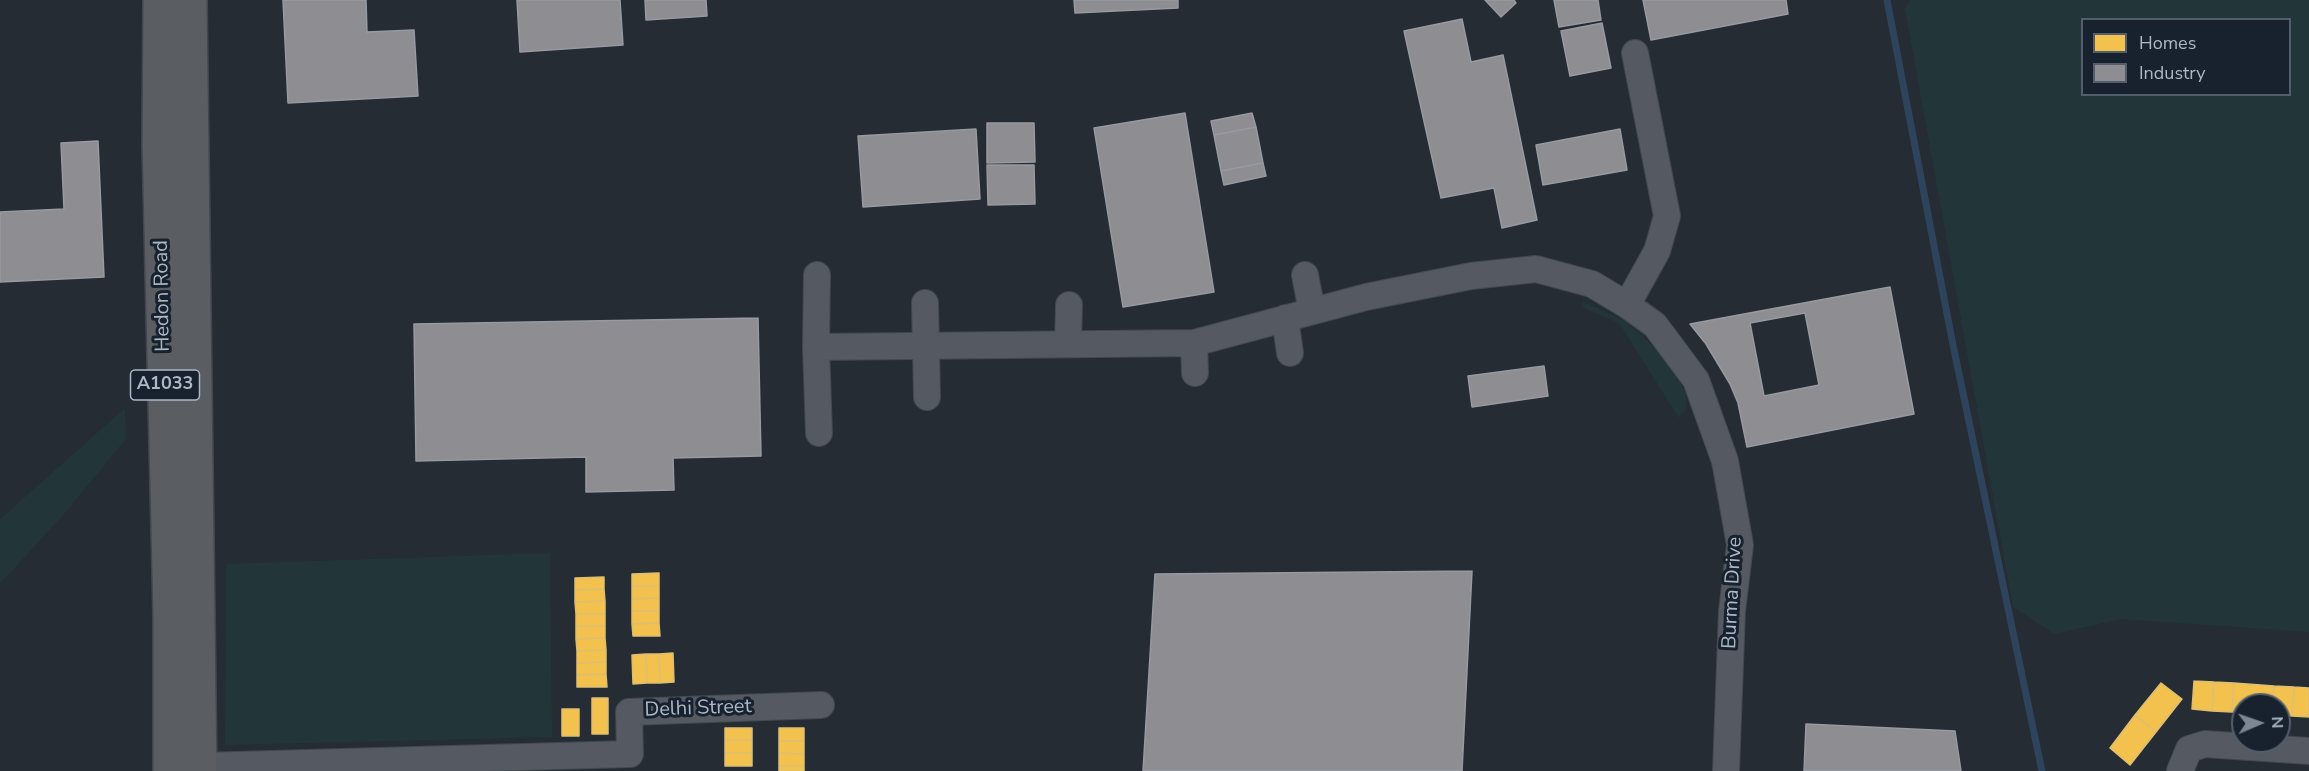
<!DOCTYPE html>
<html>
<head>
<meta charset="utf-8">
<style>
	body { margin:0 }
	#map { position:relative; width:2309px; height:771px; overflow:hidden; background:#252c33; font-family:"Nunito Sans",sans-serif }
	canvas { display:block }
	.legend { position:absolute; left:2081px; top:18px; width:210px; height:78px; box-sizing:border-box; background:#18212e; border:2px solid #545d6b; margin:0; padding:8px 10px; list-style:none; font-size:18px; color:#adb7c6 }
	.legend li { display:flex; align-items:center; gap:12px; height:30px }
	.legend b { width:30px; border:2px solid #545d6b }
	.north { position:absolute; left:2231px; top:693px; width:60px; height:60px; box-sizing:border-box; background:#18212e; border:2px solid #545d6b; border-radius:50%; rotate:88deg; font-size:16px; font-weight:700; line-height:24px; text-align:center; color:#adb7c6 }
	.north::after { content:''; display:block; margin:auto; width:21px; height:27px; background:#7d8693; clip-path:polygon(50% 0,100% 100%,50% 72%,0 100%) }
</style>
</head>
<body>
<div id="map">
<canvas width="2309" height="771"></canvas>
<ul class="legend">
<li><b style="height:16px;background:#f2c14e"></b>Homes</li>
<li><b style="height:16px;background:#8d8d92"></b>Industry</li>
</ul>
<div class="north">N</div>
</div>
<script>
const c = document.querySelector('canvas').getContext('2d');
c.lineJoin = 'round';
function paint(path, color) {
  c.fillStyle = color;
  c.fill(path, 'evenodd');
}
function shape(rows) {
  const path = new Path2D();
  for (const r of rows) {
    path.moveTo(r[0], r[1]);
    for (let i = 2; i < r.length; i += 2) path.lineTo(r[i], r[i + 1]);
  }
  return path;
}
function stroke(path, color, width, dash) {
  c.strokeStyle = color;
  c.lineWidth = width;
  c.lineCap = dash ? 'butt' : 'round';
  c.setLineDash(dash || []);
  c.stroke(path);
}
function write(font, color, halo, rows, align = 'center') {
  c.font = font + ' "Nunito Sans",sans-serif';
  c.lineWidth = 6;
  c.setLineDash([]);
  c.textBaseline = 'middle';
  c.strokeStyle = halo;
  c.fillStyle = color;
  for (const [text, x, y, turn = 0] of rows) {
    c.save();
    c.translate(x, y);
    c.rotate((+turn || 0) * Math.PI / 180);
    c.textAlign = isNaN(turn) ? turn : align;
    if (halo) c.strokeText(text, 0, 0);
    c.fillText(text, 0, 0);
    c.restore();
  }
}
const green = shape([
	[1910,0,2309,0,2309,632,2121,619,2054,634,2013,607,1905,9],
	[2082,20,2290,20,2290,94,2082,94],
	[1583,301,1625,321,1655,348,1678,377,1686,394,1686,409,1679,418,1619,323,1582,307],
	[125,408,126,439,65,513,0,584,0,519],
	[550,553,552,737,225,745,226,564]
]);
const homes = shape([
	[659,573,659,586,632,586,632,574,659,573],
	[604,577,604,589,575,590,575,578,604,577],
	[632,586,659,586,659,598,632,599,632,586],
	[604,589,605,601,575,602,575,590,604,589],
	[659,598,659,611,632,611,632,599,659,598],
	[605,601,605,614,576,614,575,602,605,601],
	[632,611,659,611,659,623,632,624,632,611],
	[576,614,605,614,605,626,576,626,576,614],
	[659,623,660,636,633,636,632,624,659,623],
	[576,626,605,626,605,638,576,639,576,626],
	[605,638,606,650,577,651,576,639,605,638],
	[606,650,606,662,577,663,577,651,606,650],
	[673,653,674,682,660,683,659,654,673,653],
	[646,654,647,683,633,684,632,655,646,654],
	[646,654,659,654,660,683,647,683,646,654],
	[606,662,606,674,577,675,577,663,606,662],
	[606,674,607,687,577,687,577,675,606,674],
	[2194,681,2214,682,2212,711,2192,709,2194,681],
	[2214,682,2234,683,2232,712,2212,711,2214,682],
	[2161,683,2182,699,2156,732,2135,715,2161,683],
	[2234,683,2274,686,2273,705,2243,705,2243,713,2232,712,2234,683],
	[2274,686,2294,687,2292,716,2279,715,2279,705,2273,705,2274,686],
	[2294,687,2309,688,2309,717,2292,716,2294,687],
	[592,698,608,698,608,734,592,734,592,698],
	[562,709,579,709,579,736,562,736,562,709],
	[2135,715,2156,732,2130,765,2110,748,2135,715],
	[725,728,752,728,752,740,725,740,725,728],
	[779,728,804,728,804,741,779,741,779,728],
	[725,740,752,740,752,753,725,753,725,740],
	[779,741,804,741,804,754,779,753,779,741],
	[725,753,752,753,752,766,725,766,725,753],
	[779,753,804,754,804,766,779,766,779,753],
	[779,766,804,766,804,771,779,771,779,766]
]);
const industry = shape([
	[283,0,366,0,367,32,414,30,418,96,288,103,283,0],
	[517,0,620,0,623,45,520,52,517,0],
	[645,0,706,0,707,16,646,20,645,0],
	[1074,0,1178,0,1178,8,1075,13,1074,0],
	[1485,0,1514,0,1516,3,1501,17,1485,0],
	[1554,0,1598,0,1601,20,1559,27,1554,0],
	[1643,0,1786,0,1788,14,1651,40,1643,0],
	[1462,19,1471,62,1503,55,1537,220,1502,228,1494,188,1441,198,1404,31,1462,19],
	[1602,23,1611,68,1570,76,1561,31,1602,23],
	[1185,113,1214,292,1123,307,1094,128,1185,113],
	[1252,113,1256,127,1214,135,1211,121,1252,113],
	[987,123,1034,123,1035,162,987,163,987,123],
	[1256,127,1263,163,1221,171,1214,135,1256,127],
	[976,129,980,199,863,207,858,136,976,129],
	[1620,129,1627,170,1543,185,1536,145,1620,129],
	[98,141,104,277,0,282,0,212,64,209,61,143,98,141],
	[1263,163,1266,176,1224,185,1221,171,1263,163],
	[987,165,1034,165,1035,204,988,205,987,165],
	[1890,287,1914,414,1747,447,1738,403,1730,384,1706,344,1690,324,1890,287],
	[1805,313,1819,385,1764,396,1750,323,1805,313],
	[758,318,761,456,673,458,674,490,586,492,586,457,416,461,414,324,758,318],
	[1544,366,1548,396,1472,407,1468,376,1544,366],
	[1472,571,1462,771,1143,771,1155,574,1472,571],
	[1806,724,1955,731,1961,771,1804,771,1806,724]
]);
const stream = shape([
	[1887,0,1953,345,2042,771]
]);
const minor = shape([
	[817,275,816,347,1194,343,1366,297,1471,276,1536,269,1592,284,1627,305,1655,325,1696,380,1725,461,1740,545,1732,611,1726,771],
	[1305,275,1312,311],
	[925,303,927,397],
	[1627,305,1657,251,1667,216,1635,53],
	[1285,318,1290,353],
	[1194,343,1195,373],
	[1068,344,1069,305],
	[816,347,819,433],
	[200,766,630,754,629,712,821,705],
	[2180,771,2189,749,2205,744,2309,751]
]);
const highway = shape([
	[160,0,159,143,170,616,170,771],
	[190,0,200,771]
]);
const shields = [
	[165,385,69]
];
const shieldNames = [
	["A1033",165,385]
];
const streetNames = [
	["Hedon Road",163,296,-91],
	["Burma Drive",1733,593,-87],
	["Delhi Street",698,709,-2]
];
paint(green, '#223639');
paint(homes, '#f2c14e');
stroke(homes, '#ddbe72', 1.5);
paint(industry, '#8d8d92');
stroke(industry, '#979aa2', 1.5);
stroke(stream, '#2e435c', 7);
stroke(minor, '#42484e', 28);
stroke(highway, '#41474f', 36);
stroke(minor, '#545962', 26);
stroke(highway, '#5a5d61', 33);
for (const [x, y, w] of shields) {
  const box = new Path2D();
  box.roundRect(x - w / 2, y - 15, w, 30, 4.5);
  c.fillStyle = '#18212e';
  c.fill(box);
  stroke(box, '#adb7c6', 1.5);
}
write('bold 18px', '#adb7c6', null, shieldNames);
write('20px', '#adb7c6', '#18212e', streetNames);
</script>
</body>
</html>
